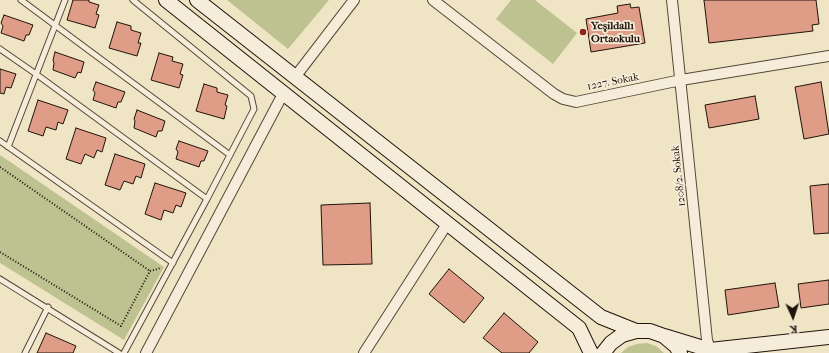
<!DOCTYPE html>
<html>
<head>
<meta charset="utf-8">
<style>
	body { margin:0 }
	#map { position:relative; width:829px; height:353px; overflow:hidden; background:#efe4c4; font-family:"IM FELL French Canon",serif }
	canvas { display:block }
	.north { position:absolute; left:773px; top:297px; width:40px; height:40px; -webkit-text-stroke:3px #f5edd9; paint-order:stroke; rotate:177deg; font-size:11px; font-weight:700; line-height:16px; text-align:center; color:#20130b }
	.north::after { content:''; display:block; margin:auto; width:14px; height:18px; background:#20130b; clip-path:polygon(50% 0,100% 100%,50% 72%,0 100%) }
</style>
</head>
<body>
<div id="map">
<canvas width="829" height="353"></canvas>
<div class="north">K</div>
</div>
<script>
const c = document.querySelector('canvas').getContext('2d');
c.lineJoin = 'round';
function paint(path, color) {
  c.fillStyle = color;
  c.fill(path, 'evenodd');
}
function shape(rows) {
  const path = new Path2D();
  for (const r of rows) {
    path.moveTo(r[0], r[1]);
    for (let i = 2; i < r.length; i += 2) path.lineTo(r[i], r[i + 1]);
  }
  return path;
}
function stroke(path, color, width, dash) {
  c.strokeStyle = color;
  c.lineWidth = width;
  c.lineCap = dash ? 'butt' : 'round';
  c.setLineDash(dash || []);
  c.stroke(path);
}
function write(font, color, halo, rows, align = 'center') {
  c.font = font + ' "IM FELL French Canon",serif';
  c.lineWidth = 3.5;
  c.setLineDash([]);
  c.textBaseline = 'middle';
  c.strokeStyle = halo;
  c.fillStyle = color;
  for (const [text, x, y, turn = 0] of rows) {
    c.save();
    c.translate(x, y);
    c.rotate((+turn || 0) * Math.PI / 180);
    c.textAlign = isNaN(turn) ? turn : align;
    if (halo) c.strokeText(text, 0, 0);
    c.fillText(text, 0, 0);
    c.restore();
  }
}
const green = shape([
	[227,0,329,0,288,49],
	[511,0,535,0,577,33,553,64,496,19],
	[0,155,164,267,124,340,0,263],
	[647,343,656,346,664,353,621,353,628,347,637,344]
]);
const building = shape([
	[73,0,89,0,89,2,99,5,96,14,99,15,95,28,67,20,73,0],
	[704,0,816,0,819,24,812,25,813,31,709,43,704,0],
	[630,4,631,8,639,7,645,43,591,52,586,19,618,13,617,6,630,4],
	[4,15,33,25,29,35,26,35,24,41,1,33,3,26,1,23,4,15],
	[117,22,131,26,131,30,141,33,138,43,141,43,137,56,109,48,117,22],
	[55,52,84,62,81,73,78,72,75,78,53,70,54,63,53,60,55,52],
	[159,53,173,57,172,61,183,64,180,74,183,75,179,88,151,80,159,53],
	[0,69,16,74,11,88,6,87,4,94,0,93,0,69],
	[96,82,125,92,121,102,118,102,116,108,93,100,95,93,93,90,96,82],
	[821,82,829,134,804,139,795,87,821,82],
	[204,84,217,88,217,92,228,95,225,105,227,106,224,119,196,111,204,84],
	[755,96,759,119,709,128,705,105,755,96],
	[38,100,68,110,63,124,58,122,56,130,46,127,43,136,28,131,38,100],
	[137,110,165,121,162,131,158,131,156,137,134,128,135,121,134,119,137,110],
	[76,128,106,138,102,152,97,150,94,158,85,154,81,164,66,159,76,128],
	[179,141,208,151,204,161,201,161,199,167,176,159,178,152,176,149,179,141],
	[115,154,145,164,141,178,136,176,133,184,124,181,120,190,105,185,115,154],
	[155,183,186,193,181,207,176,205,173,213,164,210,161,220,145,214,155,183],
	[829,184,829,233,814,234,810,186,829,184],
	[370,203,372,264,323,265,321,205,370,203],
	[449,269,484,298,464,323,429,294,449,269],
	[829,280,829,304,801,308,798,284,829,280],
	[775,283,779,307,728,315,725,290,775,283],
	[504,313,538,342,529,353,502,353,483,338,504,313],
	[46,333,76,346,73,353,37,353,46,333]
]);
const path = shape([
	[0,167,150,271],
	[0,252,121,326,150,271,161,268]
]);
const service = shape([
	[21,0,230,155],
	[0,49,36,74,207,199,254,109,251,96,133,0],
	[0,141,173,263],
	[8,147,65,0],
	[0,279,119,353],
	[25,353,48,307],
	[124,353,207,199]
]);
const minor = shape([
	[433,0,554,94,563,99,576,102,681,80,829,56],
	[672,0,707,340,710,350],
	[295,77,354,0],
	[146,353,284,92],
	[364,353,447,224]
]);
const secondary = shape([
	[166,0,579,328,591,353],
	[197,0,601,317,636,331],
	[664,336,710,350,829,337],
	[603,353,611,343,622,335,636,331,650,331,664,336,676,346,680,353]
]);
const markers = [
	[583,32,4,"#8f2418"]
];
const poiNames = [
	["Yeşildallı",591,26],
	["Ortaokulu",591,39]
];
const streetNames = [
	["1227. Sokak",613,82,-11],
	["1208/2. Sokak",679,176,-96]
];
paint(green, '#bec291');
paint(building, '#df9d87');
stroke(building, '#20130b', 1);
stroke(service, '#544739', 7);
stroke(minor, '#544739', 12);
stroke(secondary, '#20130b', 16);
stroke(path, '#20130b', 2, [1, 2]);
stroke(service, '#f5edd9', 5);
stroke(minor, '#f5edd9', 10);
stroke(secondary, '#f5edd9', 14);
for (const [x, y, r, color] of markers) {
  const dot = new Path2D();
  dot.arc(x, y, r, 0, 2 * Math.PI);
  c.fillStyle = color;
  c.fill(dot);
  stroke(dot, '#f5edd9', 1.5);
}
write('bold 11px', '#20130b', '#f5edd9', poiNames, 'left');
write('11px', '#20130b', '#f5edd9', streetNames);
</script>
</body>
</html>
